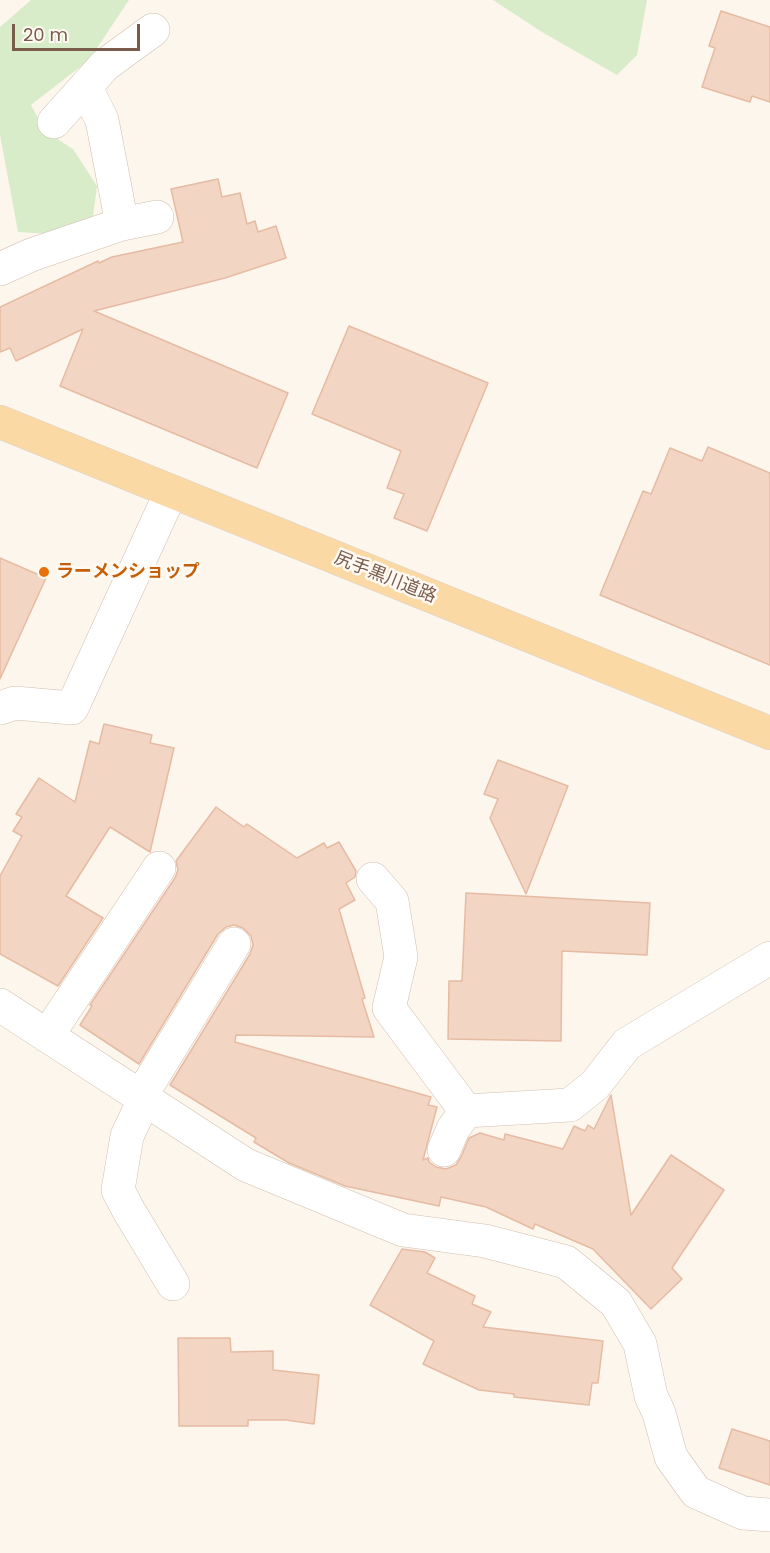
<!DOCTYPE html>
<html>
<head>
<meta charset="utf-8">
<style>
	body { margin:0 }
	#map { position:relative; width:770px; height:1553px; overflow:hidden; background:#fdf6ec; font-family:Poppins,sans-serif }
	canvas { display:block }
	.scale { position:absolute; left:12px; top:24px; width:128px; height:27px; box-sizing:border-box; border:3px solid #7a5c4d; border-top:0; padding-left:8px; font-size:18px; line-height:21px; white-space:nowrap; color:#7a5c4d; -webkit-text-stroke:4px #fffaf3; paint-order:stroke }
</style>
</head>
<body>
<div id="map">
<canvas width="770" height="1553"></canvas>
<div class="scale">20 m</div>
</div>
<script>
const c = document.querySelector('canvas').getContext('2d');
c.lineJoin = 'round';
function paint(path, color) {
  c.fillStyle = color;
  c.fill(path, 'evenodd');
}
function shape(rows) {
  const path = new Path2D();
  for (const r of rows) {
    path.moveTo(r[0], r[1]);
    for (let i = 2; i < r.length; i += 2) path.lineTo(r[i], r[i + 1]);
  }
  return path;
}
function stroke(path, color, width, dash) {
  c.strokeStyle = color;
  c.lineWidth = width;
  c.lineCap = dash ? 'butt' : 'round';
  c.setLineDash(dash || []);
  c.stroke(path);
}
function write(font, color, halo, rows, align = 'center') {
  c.font = font + ' Poppins,"Noto Sans JP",sans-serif';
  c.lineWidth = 5;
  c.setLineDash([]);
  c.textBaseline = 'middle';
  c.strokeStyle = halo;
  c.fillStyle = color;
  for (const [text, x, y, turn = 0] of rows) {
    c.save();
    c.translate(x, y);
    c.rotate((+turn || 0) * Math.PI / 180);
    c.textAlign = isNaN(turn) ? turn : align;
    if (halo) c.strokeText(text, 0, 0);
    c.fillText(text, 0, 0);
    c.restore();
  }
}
const green = shape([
	[31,0,129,0,89,60,31,105,45,131,73,149,97,186,93,216,50,234,18,232,0,135,0,27],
	[493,0,647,0,637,55,617,75,542,32]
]);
const building = shape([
	[721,11,770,27,770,102,752,96,750,102,702,87,715,48,709,46,721,11],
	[218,179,222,197,240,193,247,224,255,221,258,232,276,226,286,258,225,278,94,311,288,393,257,468,60,386,83,329,16,361,10,348,0,352,0,307,98,261,99,263,112,257,183,242,171,189,218,179],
	[349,326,488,383,427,531,394,518,404,494,387,488,401,451,312,414,349,326],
	[708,447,770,473,770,665,600,595,643,491,651,494,670,448,702,461,708,447],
	[0,558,46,578,0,679,0,558],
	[104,724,152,735,150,743,174,748,150,852,110,827,66,896,103,918,58,986,0,954,0,876,22,836,13,831,22,817,16,814,39,778,75,802,90,741,99,744,104,724],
	[498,760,568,786,526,894,490,818,498,799,484,794,498,760],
	[216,807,244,827,247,824,297,858,324,843,327,848,339,842,356,871,355,877,346,883,355,900,339,909,365,998,362,999,374,1037,236,1035,235,1042,431,1097,428,1105,437,1107,423,1160,428,1158,429,1162,436,1167,446,1169,456,1165,461,1157,469,1138,480,1133,504,1140,505,1134,563,1149,574,1126,585,1131,588,1125,594,1129,611,1095,631,1215,671,1155,724,1190,672,1268,682,1279,651,1309,593,1249,535,1224,533,1229,486,1207,441,1197,439,1206,345,1186,289,1163,254,1142,256,1138,170,1085,250,954,253,945,251,936,243,928,234,925,226,927,218,934,139,1064,80,1025,92,1006,90,1005,175,878,178,870,176,861,216,807],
	[466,893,650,903,647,955,562,951,561,1041,448,1039,449,981,462,981,466,893],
	[402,1249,425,1252,435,1258,427,1273,475,1296,472,1304,491,1312,483,1327,603,1341,598,1383,592,1383,589,1405,514,1397,514,1394,479,1390,423,1364,434,1341,370,1305,402,1249],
	[178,1338,230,1338,231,1352,273,1351,273,1370,319,1375,314,1424,286,1420,248,1420,248,1426,179,1426,178,1338],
	[732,1429,770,1441,770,1485,719,1468,732,1429]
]);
const minor = shape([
	[86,88,102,120,122,224],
	[54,122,105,65,153,30],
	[0,269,31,255,122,224,157,217],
	[0,708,15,703,72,708,171,492],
	[373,879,392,901,401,957,389,1008,466,1111,570,1105,595,1085,627,1044,770,958],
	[0,1005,246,1165,403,1230,485,1241,566,1262,616,1303,640,1344,651,1396,659,1413,671,1457,696,1492,743,1513,770,1515],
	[47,1036,159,868],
	[141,1096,234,944],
	[144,1100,127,1136,118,1190,129,1211,173,1284],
	[444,1150,453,1129,466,1111]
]);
const major = shape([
	[0,422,770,733]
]);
const markers = [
	[44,572,6,"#e8710a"]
];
const foodNames = [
	["ラーメンショップ",56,572]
];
const streetNames = [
	["尻手黒川道路",385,578,22]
];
paint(green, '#d8ecc9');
paint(building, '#f3d5c3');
stroke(building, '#e6bba3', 1.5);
stroke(minor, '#d1beb0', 34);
stroke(major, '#dad1cd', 34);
stroke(minor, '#fff', 33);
stroke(major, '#fbd9a5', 33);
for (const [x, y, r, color] of markers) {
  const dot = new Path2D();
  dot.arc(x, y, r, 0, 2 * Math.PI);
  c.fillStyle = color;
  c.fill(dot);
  stroke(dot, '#fffaf3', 2);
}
write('bold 18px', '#c56008', '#fffaf3', foodNames, 'left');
write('18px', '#7a5c4d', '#fffaf3', streetNames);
</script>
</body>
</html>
